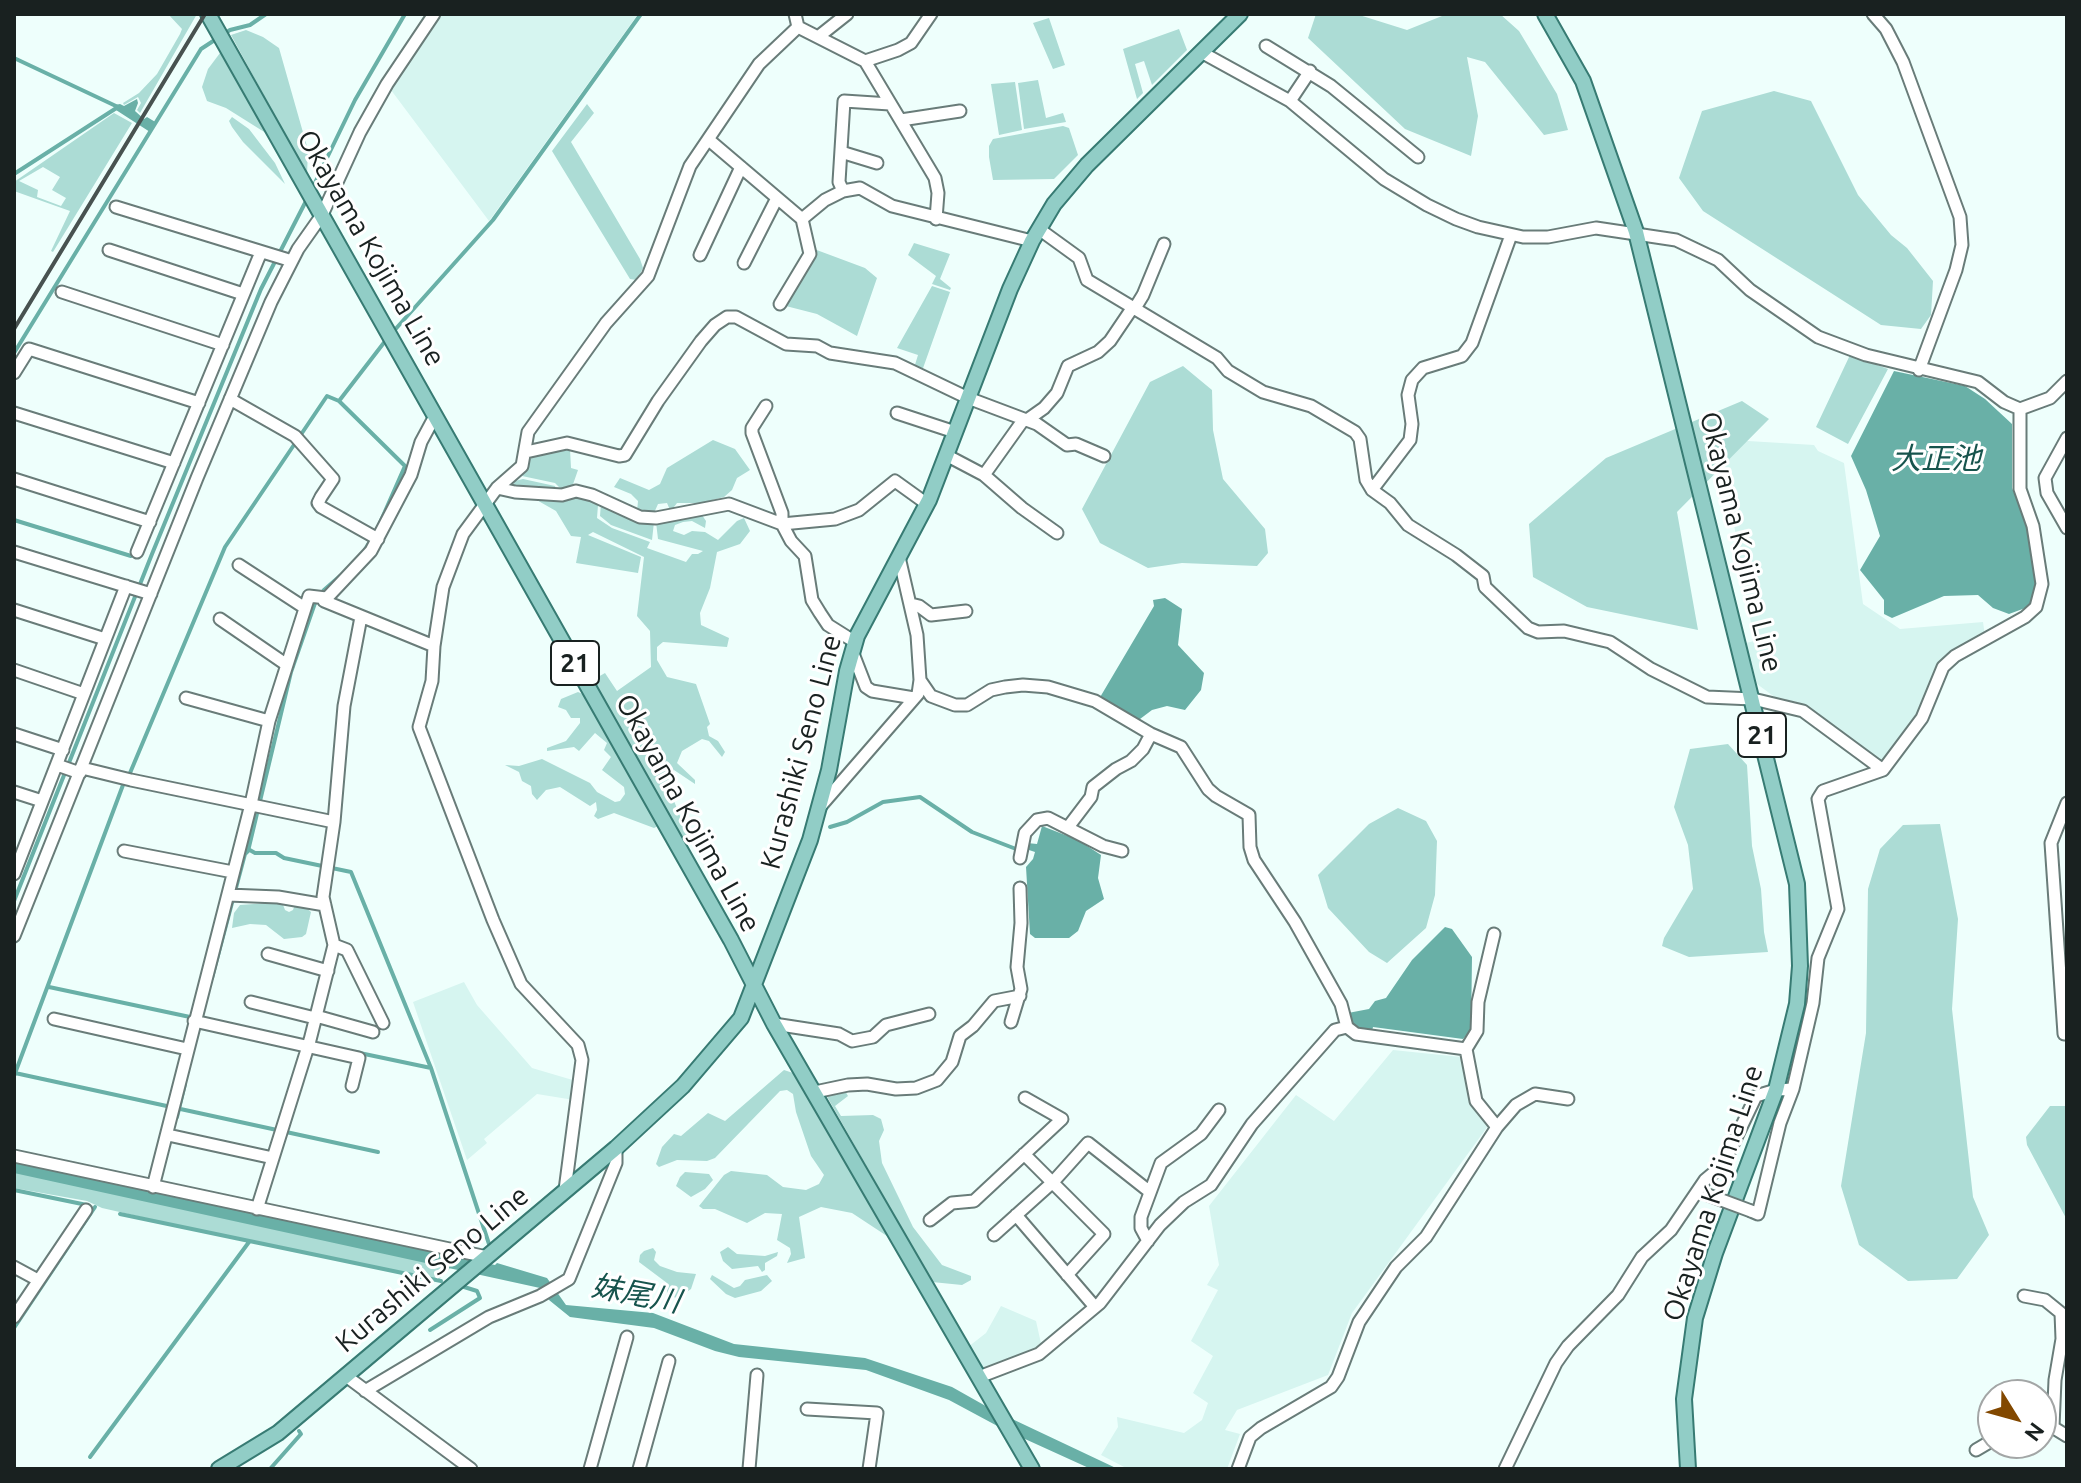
<!DOCTYPE html>
<html>
<head>
<meta charset="utf-8">
<style>
	body { margin:0 }
	#map { position:relative; width:2081px; height:1483px; overflow:hidden; background:#eefffc; font-family:Ubuntu,sans-serif }
	canvas { display:block }
	.frame { position:absolute; inset:0; border:16px solid #192120; pointer-events:none }
	.north { position:absolute; left:1977px; top:1379px; width:80px; height:80px; box-sizing:border-box; background:#fff; border:2px solid #a3a6a6; border-radius:50%; rotate:127deg; font-size:22px; font-weight:700; line-height:32px; text-align:center; color:#192120 }
	.north::after { content:''; display:block; margin:auto; width:28px; height:36px; background:#824800; clip-path:polygon(50% 0,100% 100%,50% 72%,0 100%) }
</style>
</head>
<body>
<div id="map">
<canvas width="2081" height="1483"></canvas>
<div class="frame"></div>
<div class="north">N</div>
</div>
<script>
const c = document.querySelector('canvas').getContext('2d');
c.lineJoin = 'round';
function paint(path, color) {
  c.fillStyle = color;
  c.fill(path, 'evenodd');
}
function shape(rows) {
  const path = new Path2D();
  for (const r of rows) {
    path.moveTo(r[0], r[1]);
    for (let i = 2; i < r.length; i += 2) path.lineTo(r[i], r[i + 1]);
  }
  return path;
}
function stroke(path, color, width, dash) {
  c.strokeStyle = color;
  c.lineWidth = width;
  c.lineCap = dash ? 'butt' : 'round';
  c.setLineDash(dash || []);
  c.stroke(path);
}
function write(font, color, halo, rows, align = 'center') {
  c.font = font + ' Ubuntu,"Noto Sans JP",sans-serif';
  c.lineWidth = 6;
  c.setLineDash([]);
  c.textBaseline = 'middle';
  c.strokeStyle = halo;
  c.fillStyle = color;
  for (const [text, x, y, turn = 0] of rows) {
    c.save();
    c.translate(x, y);
    c.rotate((+turn || 0) * Math.PI / 180);
    c.textAlign = isNaN(turn) ? turn : align;
    if (halo) c.strokeText(text, 0, 0);
    c.fillText(text, 0, 0);
    c.restore();
  }
}
const built = shape([
	[440,14,638,14,489,221,391,90],
	[1748,441,1814,445,1818,451,1844,463,1863,604,1900,629,1983,622,1985,636,1950,663,1889,757,1879,762,1810,710,1797,702,1776,698,1757,684,1746,643,1754,641,1720,443],
	[464,982,477,1005,532,1068,576,1081,574,1100,537,1094,484,1139,487,1143,467,1160,413,1002],
	[1393,1050,1461,1057,1470,1102,1488,1126,1352,1313,1328,1375,1237,1410,1225,1430,1240,1434,1227,1469,1128,1469,1101,1455,1118,1427,1117,1417,1184,1433,1202,1420,1208,1403,1193,1393,1213,1356,1191,1341,1218,1290,1207,1285,1219,1265,1209,1206,1296,1095,1334,1121],
	[1001,1306,1036,1321,1042,1348,982,1370,968,1347,986,1333]
]);
const green = shape([
	[168,14,197,14,140,113,137,110,141,103,138,97,124,105,123,103,139,93,157,74,180,34,182,29],
	[1316,14,1356,14,1407,30,1447,14,1500,14,1519,31,1557,94,1568,130,1544,135,1485,62,1467,57,1478,116,1471,156,1405,129,1308,38],
	[1049,18,1065,65,1053,69,1033,23],
	[1179,29,1187,50,1152,85,1144,61,1135,64,1143,93,1137,99,1123,49],
	[246,30,263,37,279,48,308,150,307,175,231,35],
	[220,53,269,135,226,108,207,101,202,87,208,69],
	[1038,80,1046,118,1063,113,1066,122,1024,129,1018,83],
	[1015,82,1022,130,999,135,991,84],
	[1774,91,1811,101,1858,195,1891,235,1907,248,1933,281,1931,315,1921,329,1881,325,1703,211,1679,178,1702,111],
	[587,104,594,113,571,142,640,259,643,268,637,280,630,279,552,151],
	[114,113,132,123,53,252,51,251,70,211,14,191,14,182],
	[43,167,60,177,52,190,66,198,61,206,37,197,38,190,19,181],
	[232,117,249,129,275,163,285,184,243,142,232,127,229,121],
	[1063,126,1069,128,1078,155,1054,179,993,180,989,157,989,146,993,139],
	[914,243,950,254,940,279,951,288,950,290,932,284,936,276,908,255],
	[814,249,865,268,877,278,857,336,817,314,782,305],
	[932,286,950,292,922,371,914,368,918,355,897,348],
	[1850,355,1888,369,1848,444,1816,427],
	[1183,366,1212,390,1213,430,1223,479,1265,529,1268,553,1257,566,1182,563,1148,568,1100,543,1082,509,1150,382],
	[1742,401,1769,419,1677,512,1698,630,1587,607,1533,577,1529,524,1606,458],
	[713,440,735,449,750,470,737,478,732,490,724,497,701,503,677,503,674,507,678,517,700,512,706,521,705,528,692,521,683,522,675,525,673,531,684,535,692,531,705,532,718,540,737,521,744,518,750,531,740,544,717,552,710,588,700,613,701,625,729,638,727,647,663,642,657,647,657,660,667,677,696,684,710,724,707,727,709,736,718,741,725,752,722,757,709,741,702,739,682,751,677,763,695,780,695,784,674,770,669,774,668,786,690,841,686,843,591,681,605,673,617,691,651,667,650,631,637,616,644,557,593,532,588,535,641,557,638,573,576,563,581,537,571,536,556,511,512,486,515,481,523,479,555,486,559,500,575,496,592,500,598,505,597,518,612,528,650,542,647,548,686,562,692,554,698,554,703,551,658,539,656,522,670,510,667,503,658,504,654,513,637,512,638,501,631,494,614,487,620,478,649,490,660,484,667,468],
	[570,449,571,468,578,470,571,490,561,489,555,483,522,476,528,469,529,457,550,451],
	[601,503,654,522,652,540,611,525,600,516],
	[578,692,585,695,660,825,654,828,614,813,598,819,594,816,597,810,596,802,590,806,560,787,546,790,537,800,532,794,531,786,522,781,519,772,505,765,519,766,542,759,590,783,597,792,615,802,620,801,625,794,624,787,602,770,611,757,604,750,607,743,595,733,579,751,574,747,547,751,547,748,566,741,580,723,580,718,571,718,566,710,558,707,561,699],
	[1728,744,1747,765,1752,846,1761,889,1764,932,1768,952,1689,957,1662,946,1664,938,1693,889,1688,845,1674,807,1690,749],
	[1398,808,1426,821,1437,841,1435,895,1426,928,1387,963,1369,952,1328,908,1318,875,1369,824],
	[1940,824,1958,919,1952,1009,1973,1197,1989,1235,1957,1279,1908,1281,1859,1245,1841,1186,1866,1033,1868,889,1880,849,1903,825],
	[282,902,285,910,289,912,293,910,295,904,303,905,311,912,306,934,302,937,284,939,266,925,250,924,232,928,234,913,240,905],
	[784,1070,793,1073,893,1240,852,1213,821,1207,799,1217,805,1258,787,1263,791,1254,790,1248,777,1240,782,1214,765,1213,747,1223,715,1209,703,1209,699,1206,724,1175,731,1171,767,1175,783,1187,806,1190,819,1184,824,1175,811,1156,796,1112,793,1094,787,1090,780,1091,715,1158,707,1161,677,1160,659,1167,656,1164,662,1147,674,1134,681,1136,708,1113,725,1121],
	[844,1089,848,1096,835,1106,841,1116,873,1115,881,1119,884,1130,879,1141,882,1163,913,1227,942,1265,971,1276,971,1280,962,1285,932,1282,825,1093],
	[2050,1106,2067,1106,2067,1220,2027,1145,2026,1137],
	[14,1163,454,1255,456,1263,439,1279,212,1233,102,1208,87,1201,14,1188],
	[685,1172,709,1174,713,1180,705,1189,691,1197,676,1186,680,1177],
	[728,1247,737,1254,765,1256,778,1252,777,1256,765,1263,765,1270,762,1272,758,1266,732,1269,723,1261,720,1252],
	[653,1248,656,1252,654,1260,660,1266,677,1272,696,1274,691,1289,678,1298,667,1296,667,1283,639,1262,640,1255,644,1251],
	[712,1275,734,1288,740,1286,745,1280,767,1275,772,1281,761,1291,735,1298,726,1294,710,1279]
]);
const water = shape([
	[137,99,138,103,135,111,144,119,147,117,157,123,150,132,116,110,115,105,120,104,124,106],
	[1894,371,1965,386,1985,399,2012,424,2012,488,2029,528,2038,587,2028,607,2009,614,1993,608,1978,595,1944,596,1892,618,1884,614,1884,600,1860,570,1880,536,1866,490,1851,456],
	[1165,598,1182,609,1178,645,1204,673,1201,690,1185,710,1167,706,1152,710,1136,722,1099,699,1154,606,1153,600],
	[1042,826,1078,840,1101,855,1098,878,1104,899,1086,911,1078,931,1069,938,1035,938,1030,934,1026,867,1033,859,1035,852,1026,849,1027,843,1037,844],
	[1445,927,1452,929,1472,957,1471,1030,1463,1039,1373,1027,1372,1031,1357,1030,1349,1025,1348,1013,1369,1009,1375,1001,1386,998,1412,960],
	[14,1162,495,1265,497,1263,547,1278,566,1305,653,1313,734,1344,865,1358,952,1387,991,1409,1118,1469,1091,1469,1003,1429,949,1400,866,1370,739,1357,715,1351,654,1328,570,1317,549,1300,540,1288,14,1173]
]);
const stream = shape([
	[14,58,118,107],
	[14,174,118,107],
	[311,191,355,100,405,14],
	[392,333,493,220,641,14],
	[14,353,201,49,230,30,250,25,266,14],
	[339,401,405,466,379,525],
	[14,520,131,556],
	[363,553,373,536],
	[830,827,847,822,883,802,920,797,972,832,1016,849,1019,846],
	[248,849,255,853,276,853,284,858,351,872,431,1068,489,1244],
	[14,901,152,554,261,289,307,199],
	[212,978,245,854,248,851,291,672,315,603,324,590,340,576],
	[49,987,190,1017],
	[355,1052,431,1068],
	[15,1073,378,1152],
	[14,1076,123,785,130,773,225,547,327,396,339,401,386,340],
	[177,1117,185,1084],
	[14,1190,87,1205],
	[120,1214,441,1281],
	[14,1328,95,1207],
	[430,1330,480,1298,477,1291,461,1286],
	[90,1457,249,1242],
	[270,1469,301,1434,299,1431]
]);
const minor = shape([
	[795,14,798,27],
	[1873,14,1886,29,1903,62,1960,217,1962,245,1956,270,1919,370],
	[798,27,865,61,935,178,938,193,936,219],
	[818,37,847,14],
	[1266,46,1331,86,1418,157],
	[1201,52,1290,101,1384,179,1427,205,1456,219,1478,227,1523,237,1548,237,1596,228,1676,240,1718,260,1750,290,1818,337,1866,355,1978,382,2004,402,2020,409,2050,398,2067,381],
	[865,61,898,50,911,43,931,14],
	[1290,101,1310,71],
	[901,120,960,111],
	[709,140,802,219,825,200,843,191,860,188,892,206,1032,241],
	[841,152,877,163],
	[843,191,839,182,844,101,890,104],
	[116,207,292,261],
	[1039,229,1079,258,1087,280,1217,358,1228,371,1263,392,1311,406,1355,432,1360,439,1366,480,1372,490,1390,503,1408,525,1456,555,1483,576,1485,587,1528,628,1538,632,1564,631,1610,642,1651,669,1707,697,1753,699,1803,711,1883,770],
	[109,250,243,294],
	[700,255,741,167],
	[744,263,777,198],
	[62,292,223,345],
	[780,304,810,254,802,219],
	[1135,308,1143,295,1164,244],
	[14,373,29,349,199,403],
	[230,399,295,436,333,479,321,497,318,503,321,507,378,539],
	[766,406,752,428,752,433,782,513,782,524,791,541,805,556,812,600,820,613,828,625,855,642],
	[14,413,174,463],
	[897,413,955,432],
	[1027,420,1044,408,1057,393,1068,366,1098,352,1110,341,1133,307],
	[2067,438,2045,478,2047,493,2067,528],
	[526,452,567,443,619,456,625,455,658,401,701,341,715,325,727,317,736,317,786,344,817,346,830,353,895,363,968,398,1037,424,1067,445,1076,444,1104,456],
	[946,455,984,475,1022,508,1057,533],
	[984,475,1024,419],
	[14,479,150,522],
	[497,488,515,492,562,495,576,491,592,495,640,517,656,518,729,504,782,524,835,519,859,510,895,481,927,504],
	[1372,490,1410,440,1412,424,1408,395,1412,380,1423,368,1462,356,1472,343,1511,235],
	[14,552,151,594],
	[137,552,261,252],
	[239,565,305,608],
	[911,604,919,606,931,615,966,611],
	[14,610,105,639],
	[220,619,287,665],
	[434,646,324,601,371,551,411,475,421,442,435,416],
	[852,651,866,687,872,691,914,698],
	[14,670,84,694],
	[920,680,931,696,955,705,967,705,991,690,1005,687,1023,685,1048,687,1095,701,1151,734,1181,747,1208,789,1216,796,1249,815,1250,847,1254,860,1295,922,1341,1004,1347,1027],
	[186,698,269,721],
	[14,734,63,750],
	[57,765,80,773],
	[82,768,131,780,334,822,344,706,361,617],
	[14,792,42,801],
	[2067,803,2051,843,2064,1034,2067,1034],
	[819,808,918,694,920,680,917,635,899,557],
	[1069,826,1091,797,1093,787,1116,769,1131,761,1143,749,1151,734],
	[124,851,233,872],
	[1020,858,1025,833,1037,820,1048,818,1103,846,1122,851],
	[14,874,126,586],
	[228,895,278,897,325,905],
	[14,936,197,478,271,302,298,249,322,215,360,132,387,84,434,14],
	[334,945,347,950,383,1023],
	[268,954,328,971],
	[251,1002,315,1018],
	[316,1016,373,1032],
	[54,1019,187,1049],
	[194,1021,359,1058,352,1086],
	[1011,1022,1021,989,1017,967,1021,923,1020,888],
	[774,1024,839,1034,852,1041,873,1037,886,1025,929,1014],
	[1466,1049,1477,1031,1478,1002,1494,934],
	[1793,1089,1813,1003,1818,958,1838,909,1818,799,1823,791,1883,770,1922,718,1943,667,1955,656,2025,617,2036,607,2042,584,2033,526,2020,489,2020,409],
	[815,1092,848,1085,867,1084,896,1089,916,1088,937,1080,952,1062,960,1036,973,1026,994,1001,1020,996],
	[168,1135,273,1158],
	[1024,1154,1104,1234,1067,1275],
	[14,1156,487,1257],
	[153,1187,251,804,269,721,309,596,326,598],
	[565,1190,582,1060,578,1045,521,984,493,920,419,727,432,681,434,646,443,587,463,534,497,488,522,466,528,432,606,323,648,276,690,166,759,64,798,27],
	[257,1209,310,1040,334,945,323,897,334,822],
	[1016,1215,1095,1307],
	[930,1220,952,1203,974,1201,1062,1119,1025,1098],
	[994,1235,1053,1182,1088,1143,1150,1192],
	[1148,1241,1141,1228,1141,1217,1161,1163,1201,1134,1219,1110],
	[14,1267,38,1280],
	[2024,1296,2045,1300,2061,1313,2062,1339,2055,1380,2053,1427],
	[14,1317,86,1210],
	[346,1376,471,1469],
	[979,1377,1039,1354,1100,1303,1160,1225,1184,1202,1211,1185,1252,1124,1335,1030,1347,1027,1356,1034,1466,1049,1476,1101,1497,1127],
	[365,1391,489,1317,540,1296,569,1279,616,1163,616,1148],
	[807,1409,877,1413,869,1469],
	[2041,1420,2067,1436],
	[1976,1450,1993,1440],
	[590,1469,627,1337],
	[639,1469,669,1361],
	[749,1469,757,1375],
	[1238,1469,1250,1437,1261,1428,1331,1387,1338,1377,1359,1322,1396,1267,1426,1237,1497,1127,1516,1105,1535,1094,1568,1099],
	[1505,1469,1556,1363,1568,1346,1618,1295,1642,1257,1671,1230,1705,1180,1723,1165,1756,1096,1776,1090,1793,1089,1780,1123,1758,1214,1751,1211]
]);
const major = shape([
	[208,14,731,940,774,1024,1032,1469],
	[1545,14,1583,81,1636,232,1797,884,1800,966,1797,1004,1776,1090,1715,1253,1695,1318,1684,1399,1688,1469],
	[219,1469,278,1433,616,1148,683,1086,741,1018,810,840,829,770,847,671,857,636,929,500,1010,289,1032,241,1054,204,1087,165,1240,14]
]);
const rail = shape([
	[14,329,205,14]
]);
const minorBridge = shape([
	[1708,1195,1751,1211]
]);
const shields = [
	[575,663,48],
	[1762,735,48]
];
const shieldNames = [
	["21",575,663],
	["21",1762,735]
];
const streetNames = [
	["Okayama Kojima Line",371,248,60],
	["Okayama Kojima Line",1741,542,76],
	["Kurashiki Seno Line",801,752,-75],
	["Okayama Kojima Line",688,813,61],
	["Okayama Kojima Line",1713,1193,-72],
	["Kurashiki Seno Line",432,1269,-40]
];
const waterNames = [
	["大正池",1936,459],
	["妹尾川",636,1294,11]
];
paint(built, '#d6f5f0');
paint(green, '#acdcd5');
paint(water, '#69b0a7');
stroke(stream, '#69b0a7', 4);
stroke(minor, '#697c79', 15);
stroke(major, '#377b73', 18);
stroke(minor, '#fff', 11);
stroke(major, '#91cdc6', 14);
stroke(rail, '#485250', 4);
stroke(minorBridge, '#697c79', 15, []);
stroke(minorBridge, '#fff', 11);
for (const [x, y, w] of shields) {
  const box = new Path2D();
  box.roundRect(x - w / 2, y - 22, w, 44, 6);
  c.fillStyle = '#fff';
  c.fill(box);
  stroke(box, '#192120', 2);
}
write('bold 26px', '#192120', null, shieldNames);
write('28px', '#192120', '#fff', streetNames);
write('italic 30px', '#17544d', '#fff', waterNames);
</script>
</body>
</html>
